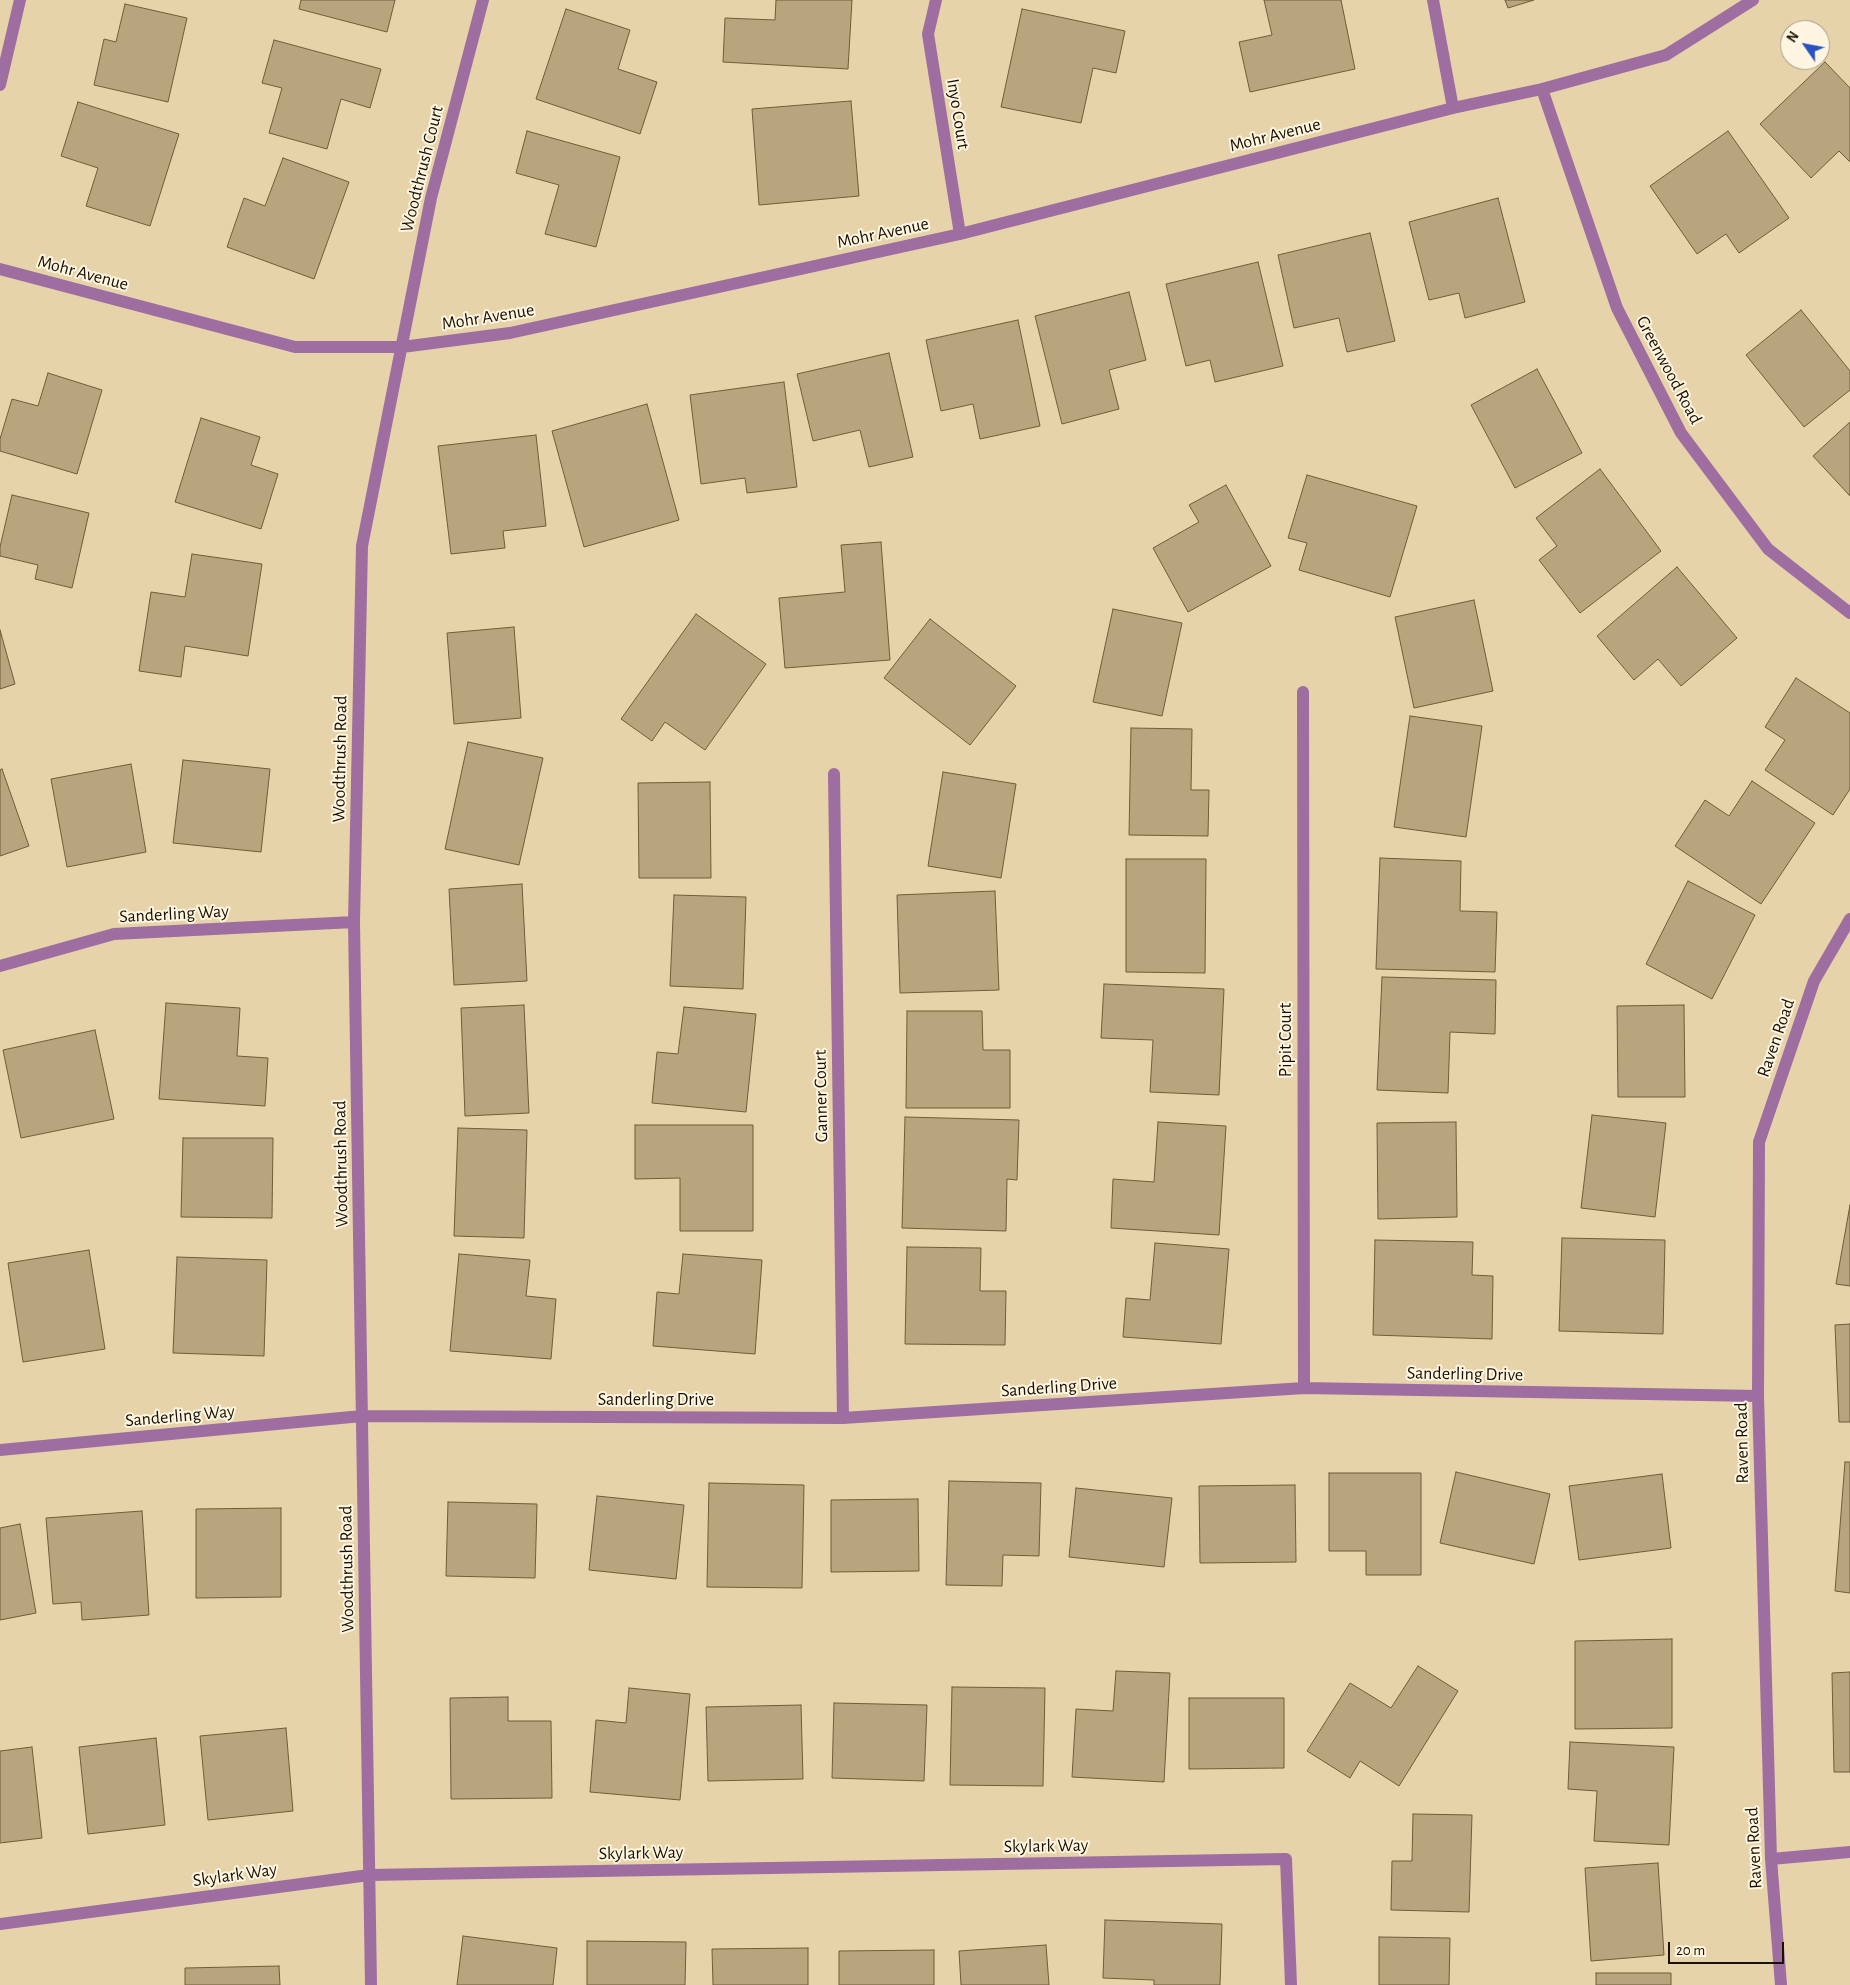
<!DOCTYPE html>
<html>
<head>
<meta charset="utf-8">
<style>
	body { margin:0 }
	#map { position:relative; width:1850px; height:1985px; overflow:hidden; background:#e6d3aa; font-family:"Alegreya Sans",sans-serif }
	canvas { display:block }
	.north { position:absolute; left:1780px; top:20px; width:50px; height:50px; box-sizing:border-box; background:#fff5e0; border:1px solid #a39a88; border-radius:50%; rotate:303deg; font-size:14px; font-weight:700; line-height:20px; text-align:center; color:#181103 }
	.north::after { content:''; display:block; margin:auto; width:18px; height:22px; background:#2a53c2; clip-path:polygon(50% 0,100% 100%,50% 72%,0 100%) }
	.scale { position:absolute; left:1668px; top:1942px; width:116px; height:22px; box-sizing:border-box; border:2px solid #181103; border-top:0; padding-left:6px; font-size:15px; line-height:18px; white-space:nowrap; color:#181103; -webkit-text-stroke:4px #fff5e0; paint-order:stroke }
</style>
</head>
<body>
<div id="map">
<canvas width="1850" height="1985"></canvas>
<div class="north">N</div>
<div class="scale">20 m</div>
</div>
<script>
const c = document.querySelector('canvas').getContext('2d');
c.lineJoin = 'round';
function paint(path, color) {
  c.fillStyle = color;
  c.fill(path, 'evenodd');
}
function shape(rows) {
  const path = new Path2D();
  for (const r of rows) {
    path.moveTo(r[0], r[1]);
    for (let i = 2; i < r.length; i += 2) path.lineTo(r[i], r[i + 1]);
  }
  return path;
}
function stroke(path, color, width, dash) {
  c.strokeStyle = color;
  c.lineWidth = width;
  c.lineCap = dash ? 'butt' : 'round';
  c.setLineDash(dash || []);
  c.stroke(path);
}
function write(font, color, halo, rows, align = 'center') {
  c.font = font + ' "Alegreya Sans",sans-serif';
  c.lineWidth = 4;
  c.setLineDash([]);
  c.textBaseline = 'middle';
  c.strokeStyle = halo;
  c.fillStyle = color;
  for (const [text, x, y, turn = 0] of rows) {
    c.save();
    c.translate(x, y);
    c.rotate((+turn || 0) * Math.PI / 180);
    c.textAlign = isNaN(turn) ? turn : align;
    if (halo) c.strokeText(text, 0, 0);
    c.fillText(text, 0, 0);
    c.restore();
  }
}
const building = shape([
	[301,0,395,0,387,32,299,9,301,0],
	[776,0,852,0,848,69,723,62,725,18,775,20,776,0],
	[1264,0,1341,0,1355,69,1250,92,1239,42,1272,35,1264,0],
	[1505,0,1534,0,1508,8,1505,0],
	[125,4,187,18,168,102,94,85,104,39,116,42,125,4],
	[566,9,630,30,618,69,657,82,640,134,536,99,566,9],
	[1022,9,1125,31,1116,73,1093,68,1081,123,1001,107,1022,9],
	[274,40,381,69,370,108,341,99,327,149,269,133,282,88,262,83,274,40],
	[1825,62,1850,88,1850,162,1839,151,1811,178,1760,124,1825,62],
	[851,101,859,196,759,205,752,109,851,101],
	[78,102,179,134,150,226,86,206,98,168,61,156,78,102],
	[527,131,620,157,596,247,545,234,559,185,516,173,527,131],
	[1728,131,1789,218,1739,253,1726,234,1697,254,1650,186,1728,131],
	[283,158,349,182,314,279,227,247,244,198,265,206,283,158],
	[1498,198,1525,302,1465,318,1459,293,1429,300,1409,222,1498,198],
	[1370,233,1395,341,1347,352,1339,318,1294,328,1278,255,1370,233],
	[1258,262,1283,366,1215,382,1210,360,1186,366,1166,284,1258,262],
	[1129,292,1146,360,1109,370,1119,409,1062,424,1035,316,1129,292],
	[1801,310,1850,371,1850,390,1804,427,1746,355,1801,310],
	[1018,320,1040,426,980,439,973,404,941,411,926,340,1018,320],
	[889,353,913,457,869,467,860,430,813,441,797,374,889,353],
	[1537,369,1582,453,1515,488,1471,405,1537,369],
	[48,373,102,390,77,474,0,451,0,439,12,399,38,406,48,373],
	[784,382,797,487,747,493,745,478,701,484,690,395,784,382],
	[647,404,679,520,584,547,552,431,647,404],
	[201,418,260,437,251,465,278,474,261,529,175,502,201,418],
	[1850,422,1850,496,1813,456,1850,422],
	[536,435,546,526,503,531,505,548,451,554,438,446,536,435],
	[1600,469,1661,551,1580,613,1539,560,1557,546,1536,518,1600,469],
	[1307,475,1417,506,1390,597,1299,570,1307,543,1288,538,1307,475],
	[1226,485,1271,566,1188,612,1153,548,1199,522,1189,505,1226,485],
	[12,495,89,513,72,588,35,579,38,565,0,556,0,547,12,495],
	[881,542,890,660,785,668,779,598,845,592,841,545,881,542],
	[192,554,262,564,248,656,185,646,181,677,139,671,151,592,185,597,192,554],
	[1677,567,1737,638,1681,686,1658,659,1634,680,1597,636,1677,567],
	[1474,600,1493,691,1414,708,1395,617,1474,600],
	[1113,609,1182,623,1162,716,1093,702,1113,609],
	[696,614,766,664,705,750,665,722,652,741,621,719,696,614],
	[930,619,1016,686,970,745,884,678,930,619],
	[514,627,521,718,454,724,447,633,514,627],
	[0,630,15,684,0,689,0,630],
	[1796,678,1850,713,1850,789,1833,815,1765,770,1785,740,1765,727,1796,678],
	[1410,716,1482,726,1466,837,1394,827,1410,716],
	[1131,728,1192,729,1191,790,1209,790,1208,836,1129,835,1131,728],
	[468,742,543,758,519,865,445,849,468,742],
	[183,760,270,769,261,852,173,843,183,760],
	[131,764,146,852,67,867,51,779,131,764],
	[2,769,29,846,0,856,0,770,2,769],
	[943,772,1016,784,1001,878,928,866,943,772],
	[1752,781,1815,823,1761,904,1675,846,1705,800,1729,816,1752,781],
	[710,782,711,878,639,878,638,783,710,782],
	[1380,858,1461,861,1460,911,1497,912,1495,972,1376,969,1380,858],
	[1126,859,1206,859,1205,973,1126,972,1126,859],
	[1688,881,1755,915,1712,999,1646,964,1688,881],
	[522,884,527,981,454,985,449,889,522,884],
	[995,891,999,990,900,993,897,895,995,891],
	[674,895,746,897,743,989,670,986,674,895],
	[1382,977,1496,980,1495,1034,1450,1032,1448,1093,1377,1090,1382,977],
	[1104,984,1224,989,1219,1095,1150,1092,1153,1040,1101,1038,1104,984],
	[166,1003,240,1008,237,1056,268,1058,265,1106,159,1099,166,1003],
	[524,1005,529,1113,465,1116,461,1008,524,1005],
	[1684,1005,1685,1097,1618,1097,1617,1006,1684,1005],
	[684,1007,756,1014,746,1112,652,1103,657,1052,678,1054,684,1007],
	[907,1011,982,1011,983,1050,1010,1050,1010,1108,906,1108,907,1011],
	[95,1030,114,1119,21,1138,3,1050,95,1030],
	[1592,1115,1666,1123,1655,1217,1581,1208,1592,1115],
	[905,1117,1019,1120,1017,1180,1007,1179,1006,1231,902,1228,905,1117],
	[1158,1122,1226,1126,1219,1235,1111,1228,1113,1179,1154,1182,1158,1122],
	[1456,1122,1457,1217,1378,1219,1377,1123,1456,1122],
	[635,1125,753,1125,753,1231,680,1231,680,1178,635,1179,635,1125],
	[458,1128,527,1130,524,1238,454,1236,458,1128],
	[183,1138,273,1138,272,1218,181,1217,183,1138],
	[1850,1205,1850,1286,1836,1284,1850,1205],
	[1562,1238,1665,1240,1663,1334,1559,1331,1562,1238],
	[1375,1240,1473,1242,1472,1275,1493,1276,1492,1339,1373,1335,1375,1240],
	[1155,1243,1229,1249,1221,1344,1123,1337,1126,1298,1150,1300,1155,1243],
	[907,1247,981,1248,980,1291,1006,1291,1005,1345,905,1344,907,1247],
	[89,1250,105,1349,23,1362,8,1263,89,1250],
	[459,1254,530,1260,526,1296,556,1299,551,1359,450,1351,459,1254],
	[683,1254,762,1260,755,1354,653,1346,657,1292,679,1294,683,1254],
	[177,1257,267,1260,264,1356,173,1353,177,1257],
	[1850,1324,1850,1422,1839,1422,1835,1325,1850,1324],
	[1845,1462,1850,1462,1850,1593,1835,1591,1845,1462],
	[1456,1472,1550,1494,1534,1564,1440,1543,1456,1472],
	[1329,1473,1421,1473,1421,1575,1366,1575,1366,1551,1329,1551,1329,1473],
	[1662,1474,1671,1548,1579,1560,1569,1486,1662,1474],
	[949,1481,1041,1483,1039,1556,1003,1555,1002,1586,946,1585,949,1481],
	[709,1483,804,1485,802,1588,707,1587,709,1483],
	[1295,1485,1296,1562,1200,1563,1199,1486,1295,1485],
	[1076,1488,1172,1498,1164,1567,1069,1557,1076,1488],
	[597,1496,684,1505,676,1579,589,1570,597,1496],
	[918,1499,919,1571,831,1572,831,1500,918,1499],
	[448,1502,537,1504,535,1578,446,1576,448,1502],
	[281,1508,281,1597,196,1598,196,1509,281,1508],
	[142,1511,149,1615,82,1620,81,1602,53,1604,46,1518,142,1511],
	[20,1524,36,1613,0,1620,0,1528,20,1524],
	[1672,1639,1672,1728,1575,1729,1575,1641,1672,1639],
	[1418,1666,1458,1691,1399,1786,1360,1761,1350,1778,1307,1751,1350,1683,1391,1708,1418,1666],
	[1116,1671,1170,1673,1164,1782,1072,1777,1076,1709,1113,1711,1116,1671],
	[1850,1672,1850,1772,1834,1772,1832,1673,1850,1672],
	[952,1687,1045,1688,1043,1786,950,1785,952,1687],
	[629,1688,690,1694,680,1800,590,1792,596,1720,626,1723,629,1688],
	[508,1697,508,1721,551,1721,552,1798,451,1799,450,1698,508,1697],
	[1189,1698,1284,1698,1284,1768,1189,1769,1189,1698],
	[834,1703,927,1705,924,1781,832,1778,834,1703],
	[801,1705,803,1779,708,1781,706,1707,801,1705],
	[286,1728,293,1811,208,1820,200,1736,286,1728],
	[156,1738,165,1825,88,1834,79,1747,156,1738],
	[1570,1742,1674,1747,1669,1845,1594,1841,1597,1791,1568,1789,1570,1742],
	[32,1747,42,1838,0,1843,0,1751,32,1747],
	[1413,1814,1472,1815,1469,1912,1391,1910,1392,1861,1412,1861,1413,1814],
	[1658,1863,1664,1955,1591,1961,1585,1868,1658,1863],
	[1105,1920,1222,1924,1220,1985,1154,1985,1154,1980,1103,1978,1105,1920],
	[463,1936,557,1948,553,1985,457,1985,463,1936],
	[1379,1937,1450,1938,1449,1985,1379,1985,1379,1937],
	[587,1941,686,1942,685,1985,587,1985,587,1941],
	[1046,1945,1049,1985,961,1985,959,1951,1046,1945],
	[808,1948,808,1985,713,1985,712,1949,808,1948],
	[934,1950,934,1985,839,1985,839,1951,934,1950],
	[279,1966,280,1985,185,1985,185,1968,279,1966],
	[1596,1973,1671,1973,1671,1985,1596,1985,1596,1973]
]);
const minor = shape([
	[936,0,928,34,960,234],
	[1433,0,1453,108],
	[0,85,20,0],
	[1542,89,1617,308,1681,433,1768,549,1850,613],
	[0,269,295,347,402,347,510,333,960,234,1453,108,1542,89,1666,55,1753,0],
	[1303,692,1304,1388],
	[834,774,843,1418],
	[0,966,114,934,354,922],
	[0,1450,362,1416,843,1418,1304,1388,1758,1396],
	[1771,1859,1850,1852],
	[0,1924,369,1875,1286,1859,1291,1985],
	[371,1985,354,922,362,546,431,198,483,0],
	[1781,1985,1771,1859,1758,1396,1759,1142,1814,981,1850,919]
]);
const streetNames = [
	["Inyo Court",958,114,81],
	["Mohr Avenue",1275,135,-14],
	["Woodthrush Court",422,169,-76],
	["Mohr Avenue",883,233,-12],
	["Mohr Avenue",83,273,15],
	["Mohr Avenue",488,317,-9],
	["Greenwood Road",1669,370,62],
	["Woodthrush Road",340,759,-89],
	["Sanderling Way",174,914,-3],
	["Raven Road",1776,1038,-71],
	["Pipit Court",1286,1040,-90],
	["Ganner Court",821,1096,-91],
	["Woodthrush Road",341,1164,-91],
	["Sanderling Drive",1465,1374,1],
	["Sanderling Drive",1059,1387,-4],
	["Sanderling Drive",656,1400],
	["Sanderling Way",180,1416,-5],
	["Raven Road",1742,1443,-91],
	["Woodthrush Road",347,1569,-91],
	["Skylark Way",1046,1846,-1],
	["Raven Road",1754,1848,-93],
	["Skylark Way",641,1853,-1],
	["Skylark Way",235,1875,-8]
];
paint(building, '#b8a57e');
stroke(building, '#6e5d38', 1);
stroke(minor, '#9e6ea1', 12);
write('18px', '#181103', '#fff5e0', streetNames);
</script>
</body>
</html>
